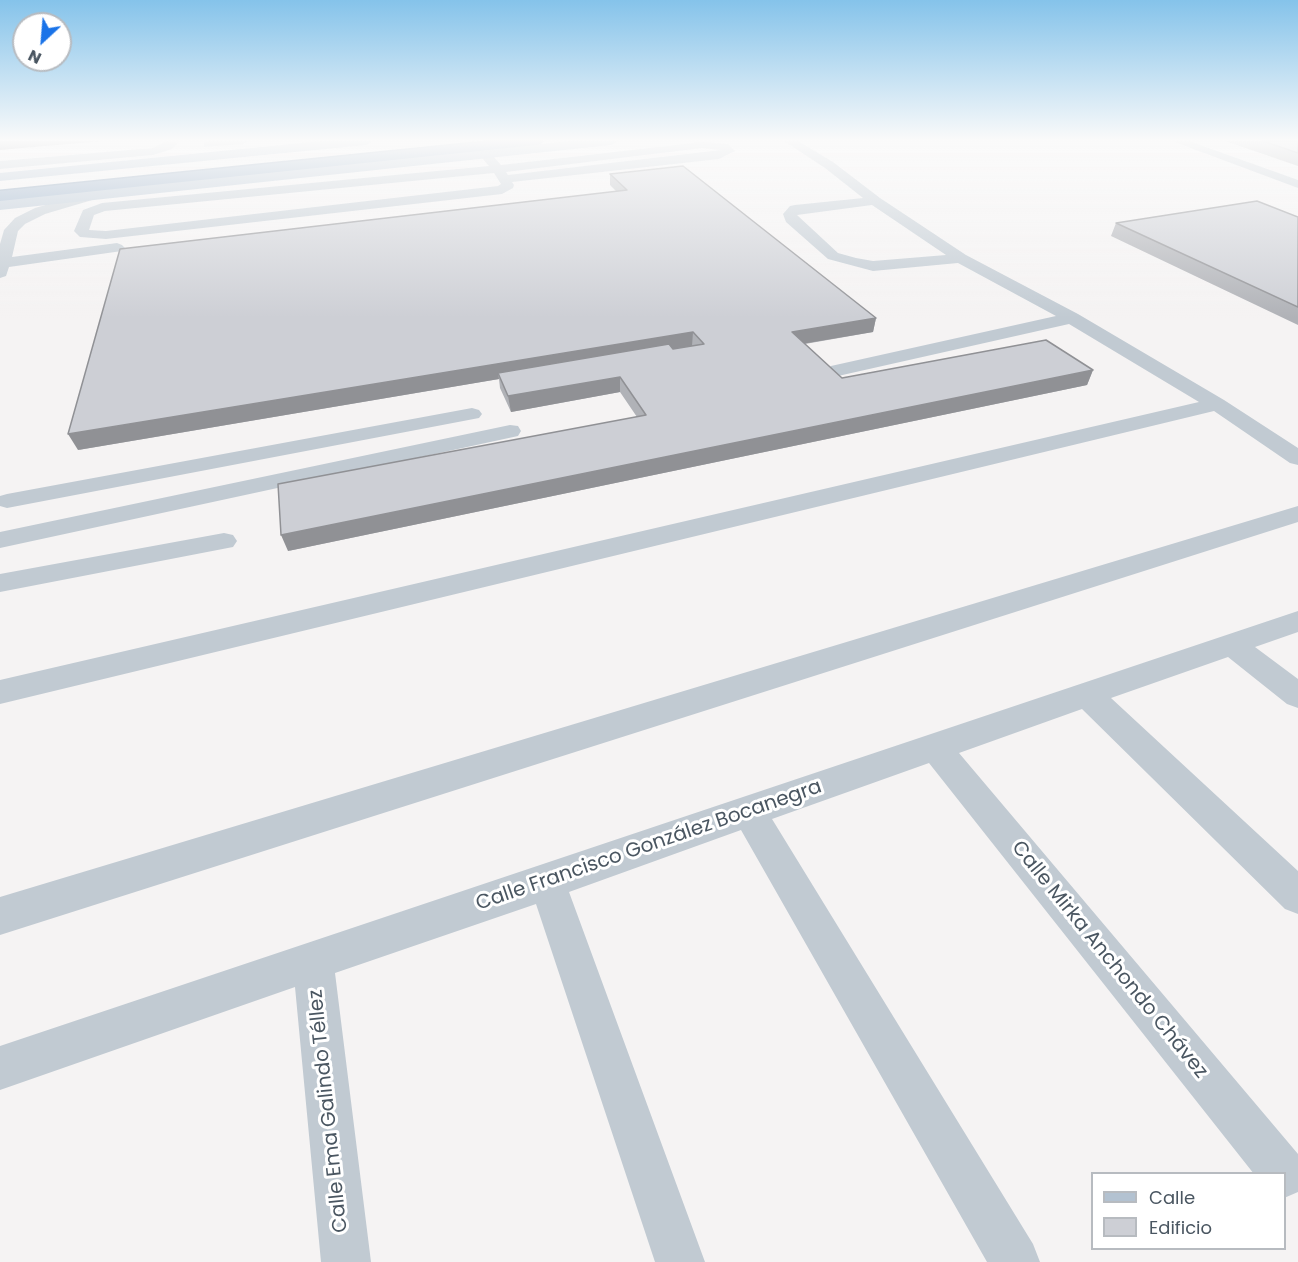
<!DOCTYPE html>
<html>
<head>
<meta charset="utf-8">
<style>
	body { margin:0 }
	#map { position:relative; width:1298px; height:1262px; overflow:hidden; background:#f5f3f3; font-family:Poppins,sans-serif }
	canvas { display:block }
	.legend { position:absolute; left:1091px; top:1172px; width:195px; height:78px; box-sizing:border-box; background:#fff; border:2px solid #b7bbc0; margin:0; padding:8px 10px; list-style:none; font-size:18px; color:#4a5661 }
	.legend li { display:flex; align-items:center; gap:12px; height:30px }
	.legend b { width:30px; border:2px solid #b7bbc0 }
	.north { position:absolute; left:12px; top:12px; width:60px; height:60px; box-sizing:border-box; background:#fff; border:2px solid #b7bbc0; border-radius:50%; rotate:206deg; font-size:16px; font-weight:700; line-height:24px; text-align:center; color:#4a5661 }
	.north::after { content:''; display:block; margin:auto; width:21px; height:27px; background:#1a73e8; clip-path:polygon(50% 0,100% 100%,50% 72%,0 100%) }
</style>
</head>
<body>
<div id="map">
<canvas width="1298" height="1262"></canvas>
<ul class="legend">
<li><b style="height:8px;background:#b3c2d1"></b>Calle</li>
<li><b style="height:16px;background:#cdcfd5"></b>Edificio</li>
</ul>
<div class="north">N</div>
</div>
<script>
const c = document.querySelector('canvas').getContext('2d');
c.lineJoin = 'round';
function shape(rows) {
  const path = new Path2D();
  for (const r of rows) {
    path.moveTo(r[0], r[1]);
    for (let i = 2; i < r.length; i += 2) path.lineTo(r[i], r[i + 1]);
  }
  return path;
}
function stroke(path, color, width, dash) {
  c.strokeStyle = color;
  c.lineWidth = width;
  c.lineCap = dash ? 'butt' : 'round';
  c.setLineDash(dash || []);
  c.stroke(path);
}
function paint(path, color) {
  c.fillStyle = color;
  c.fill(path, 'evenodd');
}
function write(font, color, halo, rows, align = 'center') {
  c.font = font + ' Poppins,sans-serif';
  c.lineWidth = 6;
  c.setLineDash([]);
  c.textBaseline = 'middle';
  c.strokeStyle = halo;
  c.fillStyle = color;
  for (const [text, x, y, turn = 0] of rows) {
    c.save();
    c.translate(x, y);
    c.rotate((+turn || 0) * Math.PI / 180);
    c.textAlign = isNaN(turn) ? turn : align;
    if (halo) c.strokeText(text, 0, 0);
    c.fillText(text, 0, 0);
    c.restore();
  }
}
const minor = shape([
	[167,141,178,143,172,149,153,155,0,169,0,161,153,148,167,141],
	[210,141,248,141,243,144,204,147,204,143,210,141],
	[784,141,798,141,833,162,880,198,966,255,1078,314,1224,400,1298,448,1298,465,1290,463,1214,411,0,704,0,680,1199,402,1069,324,838,376,831,374,828,370,831,366,1056,316,958,263,873,271,828,259,786,222,783,214,790,206,795,205,863,198,825,168,784,141],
	[872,205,946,255,873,261,856,258,838,253,797,215,872,205],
	[1172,141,1189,141,1298,180,1298,188,1172,141],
	[702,142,728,144,735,151,719,159,512,182,514,185,513,188,502,194,106,239,80,237,74,231,83,210,102,203,489,166,482,158,488,154,492,155,501,165,702,142],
	[702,148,721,150,508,175,506,172,702,148],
	[494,173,501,184,498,186,106,231,89,230,94,215,105,211,494,173],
	[94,191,99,192,101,195,99,198,45,214,25,224,18,231,12,257,117,243,122,245,125,248,122,251,9,267,6,276,0,278,0,244,4,230,15,218,35,208,94,191],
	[472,408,479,410,482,414,479,418,7,508,0,506,0,496,7,494,472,408],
	[510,425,518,426,521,431,518,436,0,548,0,532,510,425],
	[1298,506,1298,522,0,935,0,897,1298,506],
	[224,533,233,535,237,541,233,547,0,592,0,574,224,533],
	[1298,611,1298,632,1255,647,1298,679,1298,708,1287,704,1228,657,1111,698,1298,871,1298,914,1285,909,1082,709,959,753,1298,1154,1298,1192,1284,1198,1284,1174,1254,1174,929,763,772,819,1033,1244,1040,1262,987,1262,741,830,569,892,705,1262,655,1262,536,904,335,973,371,1262,321,1262,295,987,0,1090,0,1046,1298,611]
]);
const major = shape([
	[322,141,372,141,366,145,0,181,0,173,322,141],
	[570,141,617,141,611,145,0,210,0,200,570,141]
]);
const highway = shape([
	[494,141,542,141,536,145,0,201,0,191,494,141]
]);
const wall = shape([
	[1225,141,1298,141,1298,166],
	[610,174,876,318,873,332,805,344,842,378,1093,370,1087,385,288,551,637,417,620,392,511,412,500,388,499,379,78,450,616,191,610,185],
	[1298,217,1298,325,1111,236,1116,223]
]);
const shadedWall = shape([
	[0,141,102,141,0,150],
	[876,318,873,332,790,346,792,332],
	[693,332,692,346,498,373,499,379,78,450,68,434],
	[1093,370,1087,385,288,551,281,535],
	[620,377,620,392,511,412,508,396]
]);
const building = shape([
	[1263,141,1298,141,1298,153,1263,141],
	[683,166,876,318,792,332,842,378,1046,340,1093,370,281,535,278,484,646,415,620,377,508,396,498,373,669,344,673,349,704,344,693,332,68,434,120,249,627,190,610,174,683,166],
	[1257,201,1298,217,1298,307,1116,223,1257,201]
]);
const nearStreetnames = [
	["Calle Francisco González Bocanegra",649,846,-19],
	["Calle Mirka Anchondo Chávez",1109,960,51],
	["Calle Ema Galindo Téllez",329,1111,-96]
];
stroke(highway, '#7690ad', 3);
paint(minor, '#c1cad2');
paint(major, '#b3c2d1');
paint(highway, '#8ba5c1');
paint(wall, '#b0b2b7');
paint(shadedWall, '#909195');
paint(building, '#cdcfd5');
stroke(building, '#909195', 1.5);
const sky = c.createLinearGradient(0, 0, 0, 318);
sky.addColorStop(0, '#85c3ea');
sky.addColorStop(0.44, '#fafafa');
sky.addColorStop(1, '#fafafa00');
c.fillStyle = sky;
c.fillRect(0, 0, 1298, 318);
write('20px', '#4a5661', '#fff', nearStreetnames);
</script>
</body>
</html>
